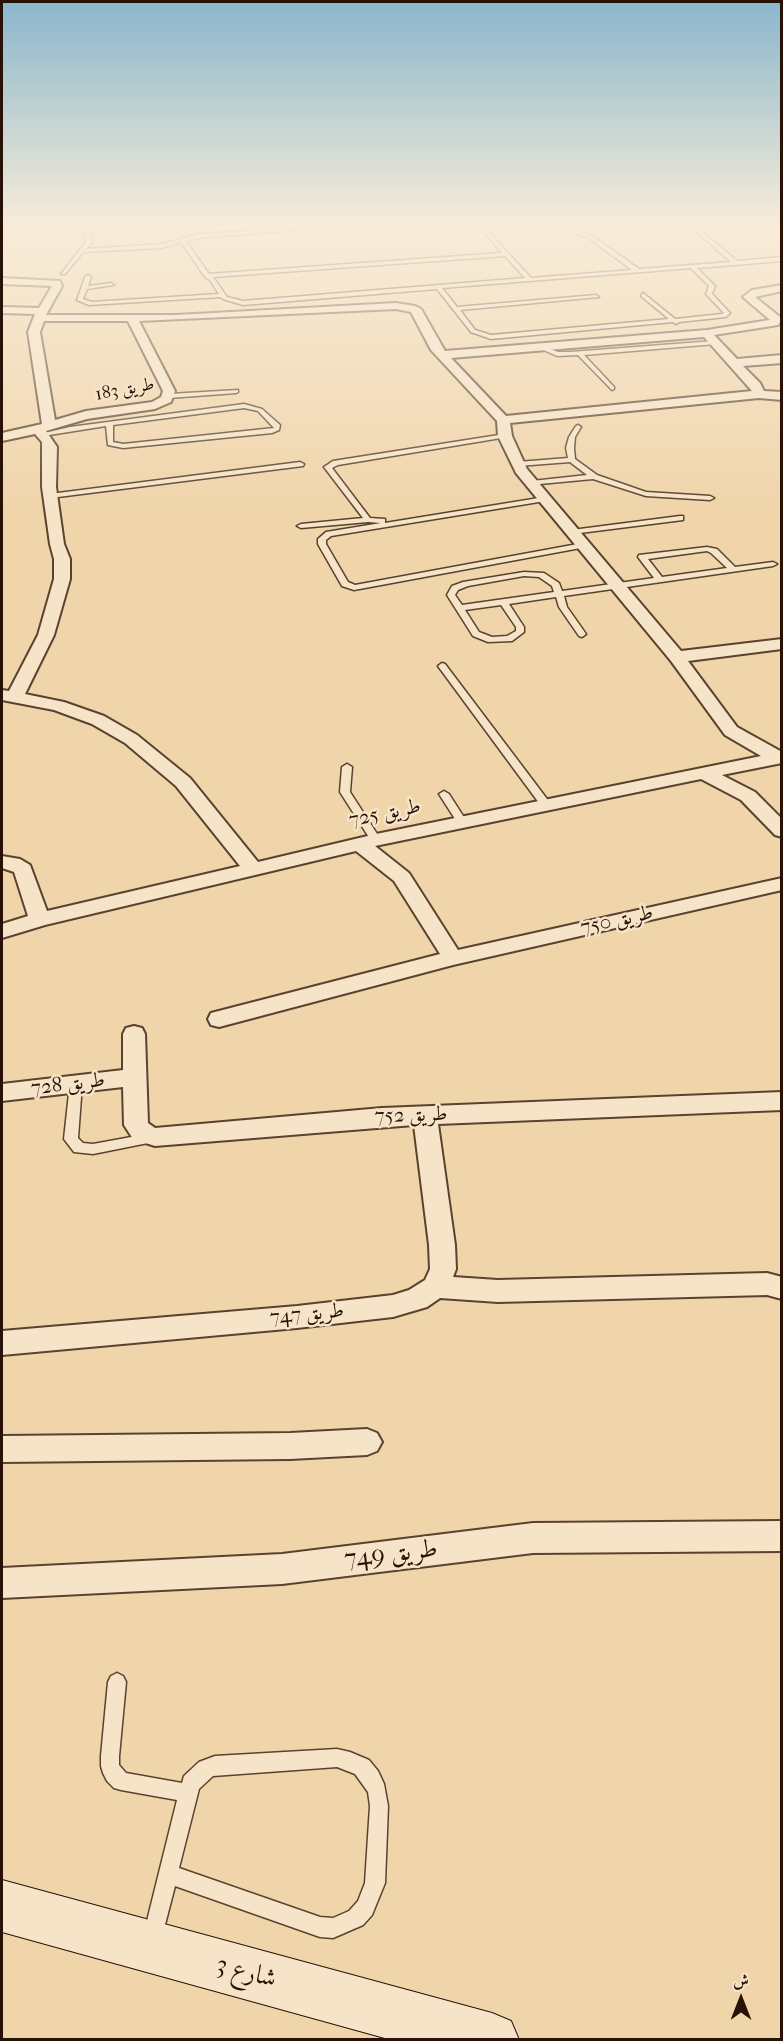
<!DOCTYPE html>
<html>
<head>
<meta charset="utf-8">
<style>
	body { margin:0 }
	#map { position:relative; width:783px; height:2041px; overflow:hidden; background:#f0d5ab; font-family:"IM FELL French Canon",Amiri,serif }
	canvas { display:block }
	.frame { position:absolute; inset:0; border:3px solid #281106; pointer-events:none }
	.north { position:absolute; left:711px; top:1969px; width:60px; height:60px; -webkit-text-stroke:4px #f5e4c8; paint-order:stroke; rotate:0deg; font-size:16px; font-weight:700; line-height:24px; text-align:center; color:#281106 }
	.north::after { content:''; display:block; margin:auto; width:21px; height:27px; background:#281106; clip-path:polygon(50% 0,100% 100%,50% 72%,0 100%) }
</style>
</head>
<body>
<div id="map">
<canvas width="783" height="2041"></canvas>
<div class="frame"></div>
<div class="north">ش</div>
</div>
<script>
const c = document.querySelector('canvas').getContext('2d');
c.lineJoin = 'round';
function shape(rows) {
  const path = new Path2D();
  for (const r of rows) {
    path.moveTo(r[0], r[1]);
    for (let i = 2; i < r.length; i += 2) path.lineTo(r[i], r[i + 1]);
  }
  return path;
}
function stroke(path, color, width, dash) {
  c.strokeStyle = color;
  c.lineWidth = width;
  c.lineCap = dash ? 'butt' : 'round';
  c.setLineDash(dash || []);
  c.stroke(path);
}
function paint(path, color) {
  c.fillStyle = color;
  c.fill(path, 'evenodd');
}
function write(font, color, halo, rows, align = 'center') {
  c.font = font + ' "IM FELL French Canon",Amiri,serif';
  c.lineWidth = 5;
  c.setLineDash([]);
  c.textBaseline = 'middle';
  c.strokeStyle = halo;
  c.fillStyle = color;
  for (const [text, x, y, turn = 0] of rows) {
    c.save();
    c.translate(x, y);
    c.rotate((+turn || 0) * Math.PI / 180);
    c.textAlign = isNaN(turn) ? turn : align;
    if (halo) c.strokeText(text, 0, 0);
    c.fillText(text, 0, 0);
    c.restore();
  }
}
const lane = shape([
	[76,225,81,225,92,235,92,242,86,249,162,244,199,234,339,225,357,225,199,238,186,241,209,274,502,253,478,225,482,225,531,278,632,270,590,239,575,233,572,225,576,225,579,231,594,237,639,269,731,262,689,225,694,225,737,261,782,257,782,261,697,268,715,286,712,294,730,313,726,317,679,322,676,324,673,322,491,339,471,332,437,289,243,305,223,299,221,297,89,305,77,300,85,277,88,275,91,277,88,286,111,283,114,285,87,289,83,299,92,302,219,294,210,280,205,277,181,242,162,248,83,252,65,274,61,274,86,242,86,235,76,225],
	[505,256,525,278,243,301,227,297,213,277,505,256],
	[691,268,709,286,706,294,724,313,722,314,675,319,643,293,641,296,669,319,491,335,475,330,460,310,599,297,596,295,457,307,442,288,691,268],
	[714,341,716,344,584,355,614,387,614,389,612,390,578,355,557,356,537,347,540,345,558,352,571,352,714,341],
	[238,390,238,392,236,393,169,398,166,396,169,394,238,390],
	[244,404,262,409,280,425,279,430,272,433,123,448,108,445,106,426,43,436,40,434,70,427,244,404],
	[244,408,258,411,274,428,123,444,113,442,113,425,244,408],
	[578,425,581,427,575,437,574,448,575,459,597,475,646,492,710,496,714,498,710,500,646,496,593,479,529,485,528,483,532,481,587,475,570,462,518,466,514,464,518,462,568,458,566,448,569,437,576,426,578,425],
	[505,434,508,436,507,437,338,465,332,468,370,518,385,519,385,523,545,497,549,499,545,501,331,536,326,540,326,544,348,582,355,585,583,543,587,545,586,547,354,590,342,586,318,544,318,539,326,532,381,523,368,522,301,528,297,526,301,524,363,518,324,467,333,461,505,434],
	[300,462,304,464,303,466,50,498,46,496,50,494,300,462],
	[680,516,683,516,683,520,572,534,568,532,572,530,680,516],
	[707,547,717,549,735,567,773,562,777,564,773,566,564,596,567,607,586,634,582,637,579,636,559,607,556,597,509,604,524,627,524,632,512,641,488,642,473,636,447,595,452,586,463,582,524,572,544,573,559,583,562,591,654,578,638,557,639,555,707,547],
	[707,551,711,553,727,568,662,577,648,559,707,551],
	[524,576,539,577,552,586,554,592,462,605,455,595,458,590,468,586,524,576],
	[501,605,516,627,516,631,507,636,492,637,479,632,465,610,501,605],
	[442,663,445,664,550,803,550,807,542,807,438,666,442,663],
	[347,764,352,767,350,792,381,840,380,842,372,842,340,792,342,767,347,764],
	[444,791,449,794,467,822,466,824,462,825,457,822,439,794,444,791],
	[76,1079,80,1081,82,1084,78,1138,83,1143,93,1144,153,1133,158,1135,160,1138,158,1141,93,1154,74,1152,64,1139,70,1084,72,1081,76,1079],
	[117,1673,123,1676,126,1682,119,1756,119,1765,126,1773,182,1783,184,1776,199,1762,215,1756,337,1749,350,1752,369,1760,378,1771,384,1784,388,1806,385,1883,372,1915,363,1925,333,1938,320,1937,175,1886,160,1944,153,1947,146,1944,143,1937,177,1800,121,1790,114,1788,107,1781,103,1773,101,1766,101,1756,108,1682,111,1676,117,1673],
	[337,1767,355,1774,368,1792,370,1806,365,1883,358,1901,349,1911,333,1918,320,1917,179,1868,199,1789,213,1776,337,1767]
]);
const street = shape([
	[2,278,60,281,62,286,46,315,176,315,396,303,415,306,421,309,445,351,707,330,770,320,743,297,752,290,782,285,782,291,755,297,780,317,782,319,778,325,714,335,737,359,782,355,782,363,743,366,760,383,764,391,782,392,782,400,759,398,510,423,512,436,527,469,681,651,782,639,782,649,688,661,737,727,782,752,782,763,722,775,755,792,782,819,782,837,775,835,741,800,701,779,375,846,409,873,458,950,782,878,782,890,453,965,219,1027,211,1025,208,1019,211,1013,440,954,394,881,356,851,45,925,2,938,2,924,28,916,14,872,2,868,2,856,20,859,30,865,47,911,240,866,176,786,125,743,92,724,54,710,2,700,2,690,9,691,38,635,54,579,54,559,50,544,42,487,42,442,35,434,2,441,2,433,42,424,28,332,35,314,2,313,2,307,39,308,52,286,2,284,2,278],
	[396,309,411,312,431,350,497,421,498,436,516,473,671,661,725,735,761,756,376,834,258,862,190,778,137,735,104,716,64,702,25,694,54,635,70,579,70,559,64,544,56,487,57,447,46,431,87,419,155,409,171,402,175,391,139,321,396,309],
	[44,321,128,321,163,391,161,397,152,402,86,411,55,420,40,332,44,321],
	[704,337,752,391,506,416,451,358,704,337],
	[134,1026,142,1028,145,1034,148,1123,155,1128,382,1108,782,1092,782,1110,438,1124,455,1245,456,1269,453,1277,498,1280,767,1273,782,1277,782,1299,767,1295,498,1302,440,1298,427,1307,393,1317,297,1328,2,1355,2,1331,297,1306,393,1295,409,1290,425,1280,430,1269,429,1245,414,1125,155,1146,133,1139,124,1125,123,1087,2,1101,2,1084,123,1070,123,1034,126,1028,134,1026],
	[367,1429,377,1433,382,1442,377,1451,367,1455,290,1459,2,1462,2,1436,290,1433,367,1429],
	[782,1521,782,1551,533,1553,282,1584,2,1598,2,1568,282,1554,533,1523,782,1521]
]);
const secondary = shape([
	[2,1880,492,2013,511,2021,519,2040,392,2040,2,1932,2,1880]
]);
const farStreetnames = [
	["طريق 183",125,390,-11]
];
const streetNames = [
	["طريق 725",385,814,-12],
	["طريق 750",617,921,-13],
	["طريق 728",68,1085,-7],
	["طريق 752",411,1116,-2],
	["طريق 747",307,1315,-6]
];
const nearStreetnames = [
	["طريق 749",391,1555,-7],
	["شارع 3",246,1973,15]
];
stroke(lane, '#5a422f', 3);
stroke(street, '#5a422f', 4);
stroke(secondary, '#281106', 2);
paint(lane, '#f5e4c8');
paint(street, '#f5e4c8');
paint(secondary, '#f5e4c8');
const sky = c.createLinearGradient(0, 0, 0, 510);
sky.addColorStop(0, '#89b6cc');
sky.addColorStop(0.44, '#f8ecd9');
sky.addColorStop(1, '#f8ecd900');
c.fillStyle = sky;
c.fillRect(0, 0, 783, 510);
write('18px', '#281106', '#f5e4c8', farStreetnames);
write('21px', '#281106', '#f5e4c8', streetNames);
write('26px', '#281106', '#f5e4c8', nearStreetnames);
</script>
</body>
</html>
